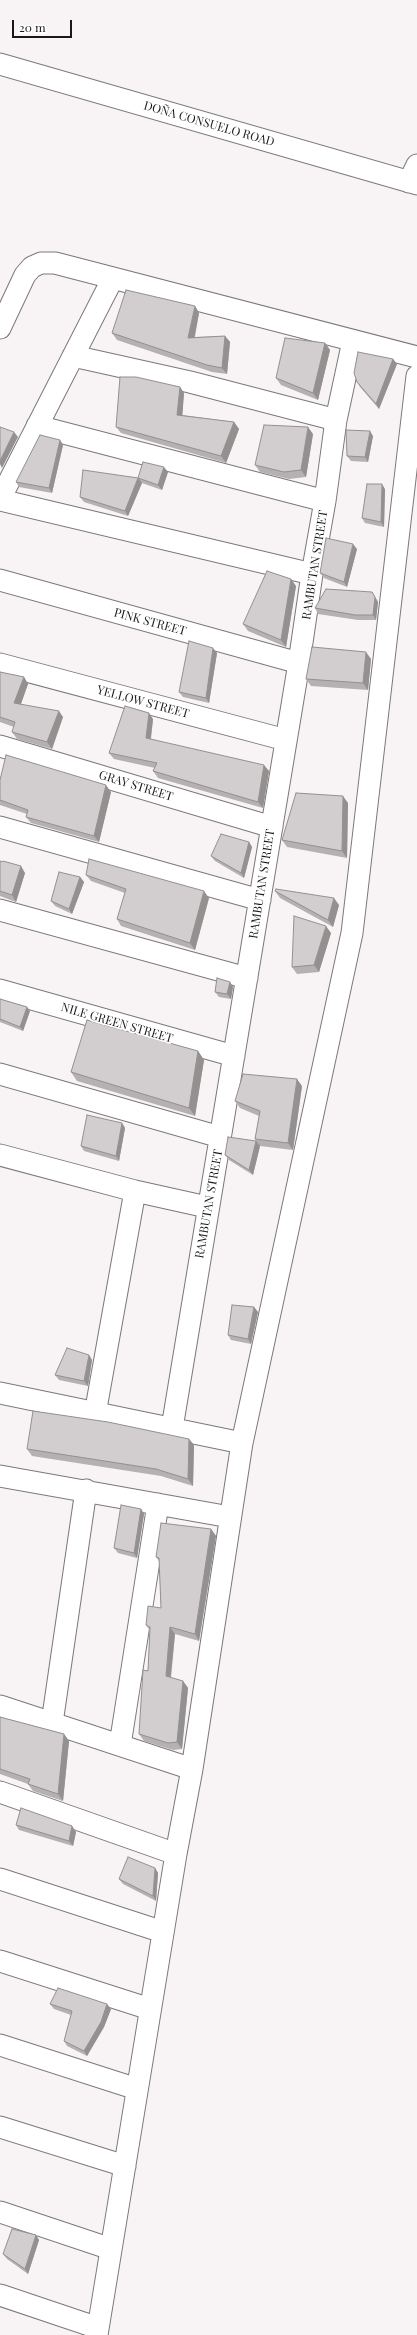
<!DOCTYPE html>
<html>
<head>
<meta charset="utf-8">
<style>
	body { margin:0 }
	#map { position:relative; width:417px; height:2335px; overflow:hidden; background:#f8f3f4; font-family:"Playfair Display",serif }
	canvas { display:block }
	.scale { position:absolute; left:12px; top:20px; width:60px; height:18px; box-sizing:border-box; border:2px solid #191818; border-top:0; padding-left:5px; font-size:12px; line-height:14px; white-space:nowrap; color:#191818; -webkit-text-stroke:3px #fff; paint-order:stroke }
</style>
</head>
<body>
<div id="map">
<canvas width="417" height="2335"></canvas>
<div class="scale">20 m</div>
</div>
<script>
const c = document.querySelector('canvas').getContext('2d');
c.lineJoin = 'round';
function shape(rows) {
  const path = new Path2D();
  for (const r of rows) {
    path.moveTo(r[0], r[1]);
    for (let i = 2; i < r.length; i += 2) path.lineTo(r[i], r[i + 1]);
  }
  return path;
}
function stroke(path, color, width, dash) {
  c.strokeStyle = color;
  c.lineWidth = width;
  c.lineCap = dash ? 'butt' : 'round';
  c.setLineDash(dash || []);
  c.stroke(path);
}
function paint(path, color) {
  c.fillStyle = color;
  c.fill(path, 'evenodd');
}
function write(font, color, halo, rows, align = 'center') {
  c.font = font + ' "Playfair Display",serif';
  c.lineWidth = 3.5;
  c.setLineDash([]);
  c.textBaseline = 'middle';
  c.strokeStyle = halo;
  c.fillStyle = color;
  for (const [text, x, y, turn = 0] of rows) {
    c.save();
    c.translate(x, y);
    c.rotate((+turn || 0) * Math.PI / 180);
    c.textAlign = isNaN(turn) ? turn : align;
    if (halo) c.strokeText(text, 0, 0);
    c.fillText(text, 0, 0);
    c.restore();
  }
}
const minor = shape([
	[0,64,417,184],
	[409,182,417,165],
	[0,328,25,275,32,267,41,263,55,263,417,357],
	[73,356,190,382,336,420],
	[37,426,325,501],
	[0,499,113,278],
	[0,500,312,574],
	[0,580,299,663],
	[0,664,286,740],
	[0,746,272,827],
	[0,827,260,900],
	[0,910,247,978],
	[0,990,234,1056],
	[0,1074,220,1137],
	[0,1155,135,1191,207,1207],
	[0,1393,242,1443],
	[95,1414,135,1191],
	[172,1428,299,663,312,574,325,501,336,420,353,341],
	[0,1476,230,1517],
	[0,1706,192,1769],
	[52,1723,86,1490],
	[120,1745,158,1504],
	[0,1792,176,1854],
	[0,1879,163,1932],
	[0,1961,150,2009],
	[0,2045,137,2089],
	[0,2127,125,2166],
	[0,2212,111,2249],
	[0,2295,98,2328],
	[97,2335,176,1854,192,1769,242,1443,352,933,417,376]
]);
const wall = shape([
	[195,306,199,313,195,337,225,336,230,342,227,374,212,372,117,340,112,333],
	[325,343,330,350,318,400,281,385,276,378],
	[393,359,397,364,379,409,360,387,357,382],
	[180,387,184,393,182,415,234,422,239,429,226,463,121,433,116,427],
	[313,434,306,477,289,479,260,472,255,465],
	[373,436,368,462,351,461,347,456],
	[60,440,63,445,52,493,19,487,16,482],
	[168,472,162,490,142,483,128,516,84,502,80,497,138,478],
	[385,489,384,527,365,523,362,518],
	[357,549,347,587,324,578,320,573],
	[296,586,286,647,248,631,243,624],
	[372,592,378,602,376,620,358,620,318,614,315,608],
	[217,653,209,703,183,697,179,692],
	[371,659,368,690,311,686,306,679],
	[0,672,24,677,28,684,21,704,63,717,52,749,17,739,12,732,14,727,0,722],
	[153,719,151,739,269,771,263,808,158,778,153,771,155,768,114,759,109,753],
	[0,780,111,792,99,842,31,823,26,817,27,814,0,805],
	[348,803,347,858,287,847,282,840],
	[249,842,252,847,244,878,215,861,211,856],
	[0,861,25,873,16,902,0,896],
	[86,875,209,898,195,950,121,926,117,919,125,893,91,881],
	[80,877,84,882,72,914,55,906,51,901],
	[275,891,339,905,333,927,280,898],
	[331,933,319,972,297,974,292,967],
	[230,982,233,987,231,999,219,997,215,992],
	[0,999,27,1007,30,1011,23,1031,0,1022],
	[198,1051,204,1060,195,1116,77,1081,71,1072],
	[302,1086,293,1150,260,1146,253,1175,229,1160,225,1155,256,1141,255,1139,259,1116,240,1108,235,1101],
	[122,1123,125,1128,119,1161,84,1151,81,1146],
	[254,1307,258,1312,251,1344,231,1340,228,1335],
	[89,1355,92,1360,88,1386,59,1380,55,1375],
	[189,1439,194,1445,193,1486,161,1476,32,1456,27,1449],
	[141,1509,144,1514,137,1558,118,1553,114,1548],
	[211,1529,216,1536,199,1641,175,1634,171,1678,183,1681,188,1688,182,1749,173,1750,144,1741,139,1734,148,1671,150,1631,146,1625,161,1608,159,1561,156,1557],
	[0,1717,64,1734,69,1741,63,1801,33,1791,28,1784,0,1774],
	[16,1825,72,1826,76,1832,73,1846,19,1830],
	[155,1868,158,1873,156,1901,123,1884,119,1879],
	[50,2004,111,2009,104,2027,87,2056,67,2046,64,2041,71,2015,54,2009],
	[36,2235,39,2240,28,2274,7,2259,3,2254]
]);
const shadedWall = shape([
	[195,306,199,313,193,344,188,338],
	[225,336,230,342,227,374,222,368],
	[325,343,330,350,318,400,313,393],
	[393,359,397,364,379,409,376,404],
	[180,387,184,393,182,421,177,415],
	[234,422,239,429,226,463,221,456],
	[308,427,313,434,306,477,301,470],
	[370,431,373,436,368,462,365,457],
	[14,432,18,437,2,468,0,464,0,461],
	[60,440,63,445,52,493,49,488],
	[164,467,168,472,162,490,158,485],
	[138,478,142,483,128,516,125,511],
	[382,484,385,489,384,527,381,522],
	[353,544,357,549,347,587,344,582],
	[291,579,296,586,286,647,281,640],
	[372,592,378,602,376,620,373,615],
	[213,648,217,653,209,703,206,698],
	[366,652,371,659,368,690,363,683],
	[24,677,28,684,19,709,14,703],
	[59,711,63,717,52,749,47,742],
	[149,713,153,719,150,744,146,738],
	[264,765,269,771,263,808,258,802],
	[106,785,111,792,99,842,94,836],
	[343,796,348,803,347,858,342,851],
	[249,842,252,847,244,878,241,873],
	[21,866,25,873,16,902,12,895],
	[80,877,84,882,72,914,69,909],
	[204,891,209,898,195,950,190,943],
	[334,898,339,905,333,927,328,920],
	[326,926,331,933,319,972,314,965],
	[230,982,233,987,231,999,227,994],
	[27,1007,30,1011,23,1031,20,1027],
	[198,1051,204,1060,195,1116,189,1108],
	[297,1079,302,1086,293,1150,288,1143],
	[122,1123,125,1128,119,1161,116,1156],
	[256,1141,260,1146,253,1175,249,1170],
	[254,1307,258,1312,251,1344,248,1339],
	[89,1355,92,1360,88,1386,84,1381],
	[189,1439,194,1445,193,1486,188,1479],
	[141,1509,144,1514,137,1558,134,1553],
	[211,1529,216,1536,199,1641,195,1634],
	[170,1627,175,1634,170,1683,166,1676],
	[183,1681,188,1688,182,1749,177,1742],
	[64,1734,69,1741,63,1801,58,1794],
	[72,1826,76,1832,73,1846,69,1841],
	[155,1868,158,1873,156,1901,153,1896],
	[107,2004,111,2009,104,2027,87,2056,84,2051],
	[36,2235,39,2240,28,2274,25,2269]
]);
const building = shape([
	[126,290,195,306,188,338,225,336,222,368,207,365,112,333,126,290],
	[285,338,325,343,313,393,276,378,285,338],
	[358,352,393,359,376,404,357,382,354,373,358,352],
	[120,377,136,377,180,387,177,415,234,422,221,456,116,427,120,377],
	[264,425,308,427,301,470,284,472,255,465,264,425],
	[0,427,14,432,0,461,0,427],
	[346,430,370,431,365,457,347,456,346,430],
	[40,435,60,440,49,488,16,482,40,435],
	[143,462,164,467,158,485,138,478,143,462],
	[83,470,138,478,125,511,80,497,83,470],
	[367,484,382,484,381,522,362,518,367,484],
	[326,538,353,544,344,582,320,573,326,538],
	[267,571,291,579,281,640,243,624,267,571],
	[326,589,372,592,375,597,373,615,355,615,315,608,326,589],
	[189,641,213,648,206,698,179,692,189,641],
	[312,647,366,652,363,683,306,679,312,647],
	[0,672,24,677,14,703,59,711,47,742,12,732,15,722,0,717,0,672],
	[125,706,149,713,146,738,264,765,258,802,153,771,157,763,109,753,125,706],
	[6,755,106,785,94,836,26,817,28,810,0,800,0,780,6,755],
	[296,793,343,796,342,851,282,840,296,793],
	[221,834,249,842,241,873,211,856,221,834],
	[89,859,204,891,190,943,117,919,126,889,86,875,89,859],
	[0,861,2,862,3,861,21,866,12,895,0,891,0,861],
	[59,872,80,877,69,909,51,901,59,872],
	[276,889,334,898,328,920,275,891,276,889],
	[294,916,326,926,314,965,292,967,294,916],
	[217,978,230,982,227,994,215,992,217,978],
	[0,999,27,1007,20,1027,0,1019,0,999],
	[87,1020,198,1051,189,1108,71,1072,87,1020],
	[243,1074,297,1079,288,1143,255,1139,260,1111,235,1101,243,1074],
	[87,1115,122,1123,116,1156,81,1146,87,1115],
	[228,1137,256,1141,249,1170,225,1155,228,1137],
	[232,1305,254,1307,248,1339,228,1335,232,1305],
	[67,1348,89,1355,84,1381,55,1375,67,1348],
	[33,1411,108,1422,189,1439,188,1479,156,1469,27,1449,33,1411],
	[121,1505,141,1509,134,1553,114,1548,121,1505],
	[161,1523,211,1529,195,1634,170,1627,166,1676,183,1681,177,1742,168,1743,139,1734,143,1670,148,1671,150,1627,146,1625,148,1606,161,1608,159,1558,156,1557,161,1523],
	[0,1717,64,1734,58,1794,28,1784,30,1779,0,1769,0,1717],
	[21,1808,72,1826,69,1841,16,1825,21,1808],
	[128,1857,155,1868,153,1896,119,1879,128,1857],
	[58,1988,107,2004,101,2022,84,2051,64,2041,72,2011,50,2004,58,1988],
	[12,2229,36,2235,25,2269,3,2254,12,2229]
]);
const streetNames = [
	["DOÑA CONSUELO ROAD",209,124,16],
	["RAMBUTAN STREET",315,565,-81],
	["PINK STREET",150,622,15],
	["YELLOW STREET",143,702,15],
	["GRAY STREET",136,786,17],
	["RAMBUTAN STREET",262,884,-81],
	["NILE GREEN STREET",117,1023,16],
	["RAMBUTAN STREET",209,1204,-80]
];
stroke(minor, '#7c7879', 23);
stroke(minor, '#fff', 21);
paint(wall, '#b5b0b1');
paint(shadedWall, '#939090');
paint(building, '#d2cdce');
stroke(building, '#939090', 1);
write('12px', '#191818', '#fff', streetNames);
</script>
</body>
</html>
